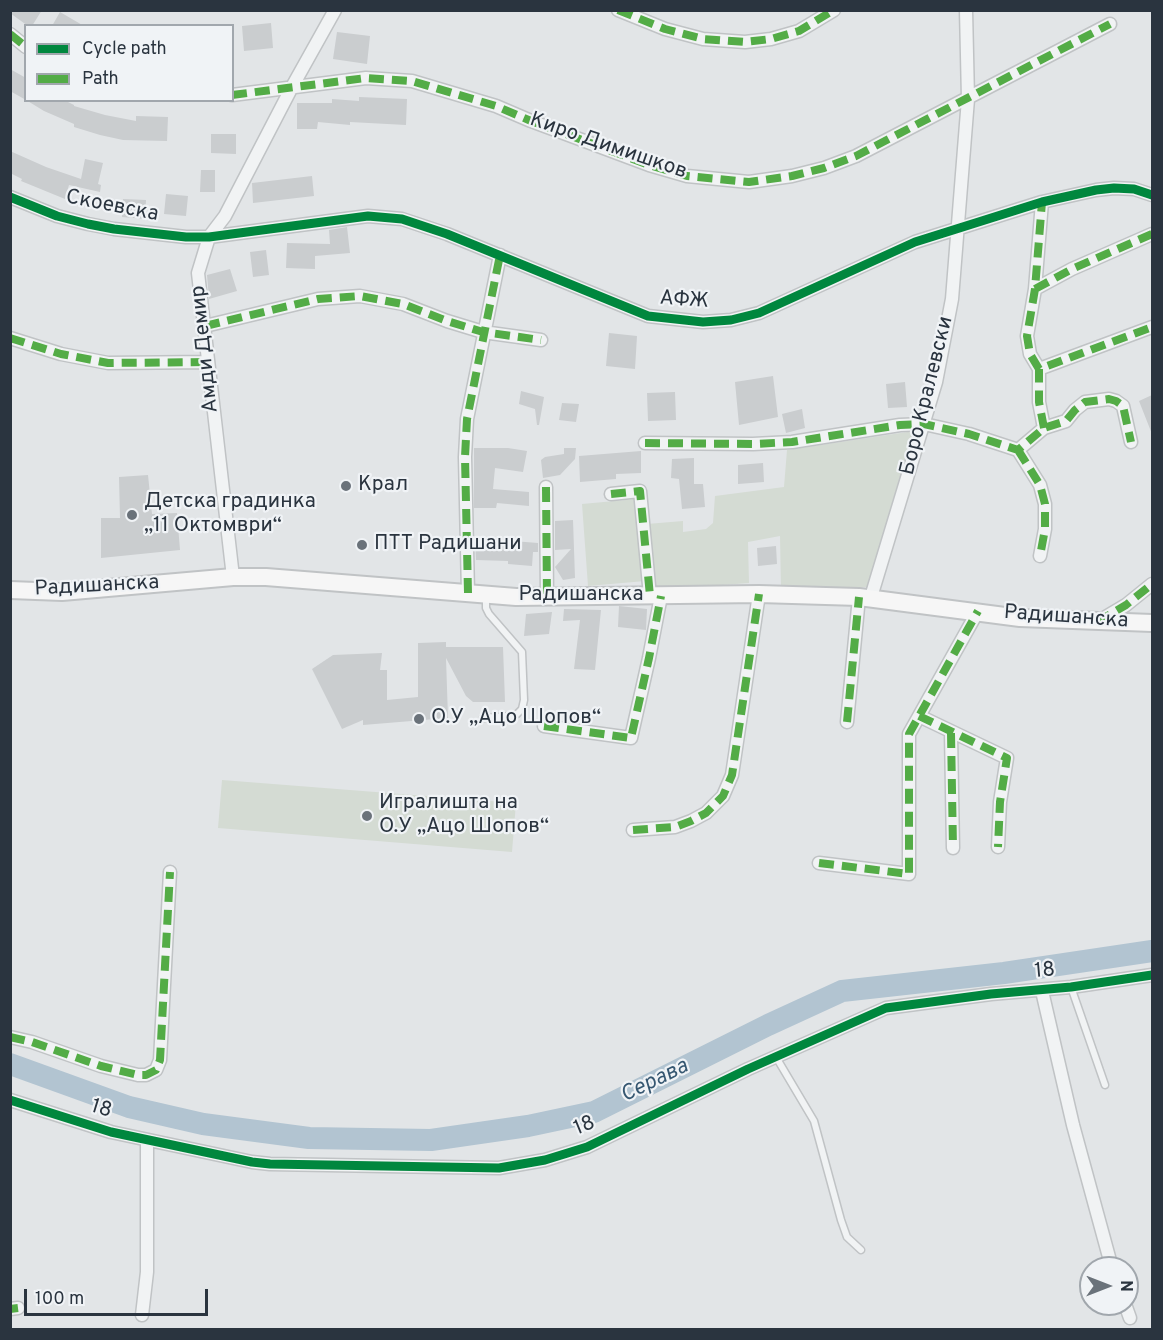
<!DOCTYPE html>
<html>
<head>
<meta charset="utf-8">
<style>
	body { margin:0 }
	#map { position:relative; width:1163px; height:1340px; overflow:hidden; background:#e2e5e7; font-family:Overpass,sans-serif }
	canvas { display:block }
	.frame { position:absolute; inset:0; border:12px solid #2a343f; pointer-events:none }
	.legend { position:absolute; left:24px; top:24px; width:210px; height:78px; box-sizing:border-box; background:#f0f3f6; border:2px solid #a1a7ad; margin:0; padding:8px 10px; list-style:none; font-size:18px; color:#2a343f }
	.legend li { display:flex; align-items:center; gap:12px; height:30px }
	.legend b { width:30px; border:2px solid #a1a7ad }
	.north { position:absolute; left:1079px; top:1256px; width:60px; height:60px; box-sizing:border-box; background:#f0f3f6; border:2px solid #a1a7ad; border-radius:50%; rotate:90deg; font-size:16px; font-weight:700; line-height:24px; text-align:center; color:#2a343f }
	.north::after { content:''; display:block; margin:auto; width:21px; height:27px; background:#6a727a; clip-path:polygon(50% 0,100% 100%,50% 72%,0 100%) }
	.scale { position:absolute; left:24px; top:1289px; width:184px; height:27px; box-sizing:border-box; border:3px solid #2a343f; border-top:0; padding-left:8px; font-size:18px; line-height:21px; white-space:nowrap; color:#2a343f; -webkit-text-stroke:4px #f0f3f6; paint-order:stroke }
</style>
</head>
<body>
<div id="map">
<canvas width="1163" height="1340"></canvas>
<div class="frame"></div>
<ul class="legend">
<li><b style="height:8px;background:#00873e"></b>Cycle path</li>
<li><b style="height:8px;background:#53ac46"></b>Path</li>
</ul>
<div class="north">N</div>
<div class="scale">100 m</div>
</div>
<script>
const c = document.querySelector('canvas').getContext('2d');
c.lineJoin = 'round';
function paint(path, color) {
  c.fillStyle = color;
  c.fill(path, 'evenodd');
}
function shape(rows) {
  const path = new Path2D();
  for (const r of rows) {
    path.moveTo(r[0], r[1]);
    for (let i = 2; i < r.length; i += 2) path.lineTo(r[i], r[i + 1]);
  }
  return path;
}
function stroke(path, color, width, dash) {
  c.strokeStyle = color;
  c.lineWidth = width;
  c.lineCap = dash ? 'butt' : 'round';
  c.setLineDash(dash || []);
  c.stroke(path);
}
function write(font, color, halo, rows, align = 'center') {
  c.font = font + ' Overpass,sans-serif';
  c.lineWidth = 4.5;
  c.setLineDash([]);
  c.textBaseline = 'middle';
  c.strokeStyle = halo;
  c.fillStyle = color;
  for (const [text, x, y, turn = 0] of rows) {
    c.save();
    c.translate(x, y);
    c.rotate((+turn || 0) * Math.PI / 180);
    c.textAlign = isNaN(turn) ? turn : align;
    if (halo) c.strokeText(text, 0, 0);
    c.fillText(text, 0, 0);
    c.restore();
  }
}
const green = shape([
	[914,431,868,587,781,589,780,536,748,542,749,583,656,590,647,524,683,521,683,532,706,529,713,523,715,496,784,487,787,450],
	[637,499,645,581,588,586,582,504],
	[222,780,516,803,512,852,218,828]
]);
const river = shape([
	[10,1064,129,1107,203,1124,309,1138,431,1140,528,1126,594,1112,768,1025,842,991,1004,973,1152,951]
]);
const building = shape([
	[10,10,42,10,32,26,28,26,10,13],
	[60,12,84,26,52,26],
	[271,23,273,48,244,51,242,26],
	[337,32,370,36,367,64,333,59],
	[10,69,26,78,26,100,10,91],
	[359,97,407,99,406,125,350,122,350,125,318,122,317,129,297,129,297,103,332,103,332,99,359,101],
	[26,100,64,100,74,105,74,106,105,115,136,121,136,116,168,117,167,141,123,140,100,135,74,127,74,124,44,111],
	[211,134,236,134,236,154,211,153],
	[10,151,46,167,81,179,85,159,103,163,98,184,101,185,100,192,69,185,65,199,21,181,22,179,10,173],
	[201,170,215,170,215,192,200,192],
	[312,176,314,196,253,203,252,183],
	[166,194,188,196,186,216,164,214],
	[123,199,146,200,145,219,122,217],
	[347,227,350,253,315,256,315,269,286,268,287,243,330,244,329,230],
	[266,250,269,275,253,277,250,252],
	[230,269,237,291,209,299,207,275],
	[609,333,637,336,635,369,606,366],
	[773,376,778,417,739,425,735,382],
	[905,382,907,407,888,408,886,384],
	[521,391,544,397,539,425,537,425,535,409,519,404],
	[675,392,676,420,648,421,647,393],
	[1152,395,1152,434,1139,401],
	[562,403,579,404,576,422,559,420],
	[802,409,805,428,786,433,782,414],
	[474,448,508,448,527,451,523,472,495,468,493,489,529,492,529,506,497,503,496,508,474,508],
	[564,448,576,448,575,459,560,475,543,478,541,460,545,457,564,454],
	[641,451,641,473,616,474,616,479,580,482,579,456],
	[694,458,694,484,703,484,705,507,682,509,679,479,671,478,672,459],
	[763,463,764,482,738,484,738,465],
	[148,475,152,514,177,513,180,550,101,558,101,518,120,518,119,477],
	[573,520,575,578,563,580,555,567,571,549,555,550,555,521],
	[475,538,538,543,538,552,533,552,532,566,508,564,508,561,476,560],
	[776,546,777,564,758,566,757,548],
	[619,606,647,609,646,630,618,627],
	[564,609,601,610,595,670,574,669,580,620,563,621],
	[552,612,549,634,524,636,526,614],
	[446,642,446,647,503,647,505,702,473,702,466,696,446,658,448,718,363,725,363,720,342,729,312,669,333,655,382,653,380,670,387,670,387,700,418,697,418,643]
]);
const lane = shape([
	[483,718,511,716,517,714,522,709,524,700,522,652,489,614,486,608,486,597],
	[1071,987,1105,1085],
	[776,1057,814,1121,841,1220,847,1237,861,1250]
]);
const street = shape([
	[618,10,665,29,703,39,745,42,771,39,799,31,834,10],
	[10,34,26,47],
	[232,95,366,78,412,81,496,106,531,121,649,165,687,176,749,182,792,176,824,168,856,156,1110,24],
	[10,197,57,216,88,224,114,229,186,237,209,237,368,216,402,219,447,234,648,316,703,322,731,320,759,313,915,242,1042,202,1096,190,1114,188,1134,189,1152,195],
	[1035,289,1072,269,1152,234],
	[205,326,318,299,360,296,403,304,447,321,483,332,541,340],
	[10,338,61,354,108,363,208,362],
	[1039,369,1030,354,1027,336,1035,289,1042,202],
	[1044,428,1039,402,1039,369,1152,327],
	[645,443,753,444,792,442,900,425,924,424,969,434,1018,450,1044,428,1066,421,1075,410,1085,402,1109,399,1116,401,1123,406,1131,442],
	[1018,450,1040,485,1045,504,1045,529,1040,556],
	[546,487,547,597],
	[611,494,640,491,650,596],
	[233,577,198,273,209,237,225,216,292,87,335,10],
	[468,593,465,457,467,419,500,255],
	[871,597,936,382,952,299,968,99,966,10],
	[1099,621,1126,605,1152,584],
	[919,716,1007,758,1000,802,998,847],
	[847,722,859,597],
	[544,726,631,738,649,658,661,596],
	[951,733,953,848],
	[633,830,675,827,691,821,706,813,723,796,732,775,759,594],
	[819,863,909,874,909,734,978,611],
	[1042,991,1073,1125,1112,1268],
	[10,1037,32,1042,101,1066,138,1075,146,1075,156,1070,160,1060,170,872],
	[10,1100,111,1132,252,1162,270,1164,499,1168,545,1160,587,1147,748,1069,886,1008,991,994,1071,987,1152,975],
	[1125,1304,1130,1318],
	[10,1309,18,1308],
	[142,1315,147,1272,147,1140]
]);
const secondary = shape([
	[10,590,62,592,233,577,266,577,516,597,759,594,859,597,1020,618,1152,623]
]);
const quiet = shape([
	[618,10,665,29,703,39,745,42,771,39,799,31,834,10],
	[10,34,26,47],
	[232,95,366,78,412,81,496,106,531,121,649,165,687,176,749,182,792,176,824,168,856,156,1110,24],
	[1035,289,1072,269,1152,234],
	[205,326,318,299,360,296,403,304,447,321,483,332,541,340],
	[10,338,61,354,108,363,208,362],
	[1039,369,1030,354,1027,336,1035,289,1042,202],
	[1044,428,1039,402,1039,369,1152,327],
	[645,443,753,444,792,442,900,425,924,424,969,434,1018,450,1044,428,1066,421,1075,410,1085,402,1109,399,1116,401,1123,406,1131,442],
	[1018,450,1040,485,1045,504,1045,529,1040,556],
	[546,487,547,597],
	[611,494,640,491,650,596],
	[468,593,465,457,467,419,500,255],
	[1097,622,1126,605,1152,584],
	[919,716,1007,758,1000,802,998,847],
	[847,722,859,597],
	[544,726,631,738,649,658,661,596],
	[951,733,953,848],
	[633,830,675,827,691,821,706,813,723,796,732,775,759,594],
	[819,863,909,874,909,734,978,611],
	[10,1037,32,1042,101,1066,138,1075,146,1075,156,1070,160,1060,170,872],
	[10,1309,18,1308]
]);
const cycleway = shape([
	[10,197,57,216,88,224,114,229,186,237,209,237,368,216,402,219,447,234,648,316,703,322,731,320,759,313,915,242,1042,202,1096,190,1114,188,1134,189,1152,195],
	[10,1100,111,1132,252,1162,270,1164,499,1168,545,1160,587,1147,748,1069,886,1008,991,994,1071,987,1152,975]
]);
const markers = [
	[346,486,6,"#6a727a"],
	[132,515,6,"#6a727a"],
	[362,545,6,"#6a727a"],
	[419,719,6,"#6a727a"],
	[367,816,6,"#6a727a"]
];
const streetNames = [
	["Киро Димишков",608,147,19],
	["Скоевска",112,207,11],
	["АФЖ",684,301,4],
	["Амди Демир",206,349,-96],
	["Боро Кралевски",928,396,-76],
	["Радишанска",97,587,-3],
	["Радишанска",581,596],
	["Радишанска",1066,618,4],
	["18",1045,972,-5],
	["18",101,1110,17],
	["18",585,1127,-22]
];
const poiNames = [
	["Крал",358,486],
	["Детска градинка",144,503],
	["„11 Октомври“",144,527],
	["ПТТ Радишани",374,545],
	["О.У „Ацо Шопов“",431,719],
	["Игралишта на",379,804],
	["О.У „Ацо Шопов“",379,828]
];
const waterNames = [
	["Серава",655,1082,-26]
];
paint(green, '#d4dbd3');
stroke(river, '#b2c4d1', 22);
paint(building, '#cacdcf');
stroke(lane, '#c0c3c5', 9);
stroke(street, '#c0c3c5', 15);
stroke(secondary, '#c0c3c5', 20);
stroke(lane, '#f1f3f4', 6);
stroke(street, '#f1f3f4', 12);
stroke(secondary, '#f6f6f6', 16);
stroke(quiet, '#53ac46', 8, [15, 8]);
stroke(cycleway, '#00873e', 9);
for (const [x, y, r, color] of markers) {
  const dot = new Path2D();
  dot.arc(x, y, r, 0, 2 * Math.PI);
  c.fillStyle = color;
  c.fill(dot);
  stroke(dot, '#f0f3f6', 2);
}
write('21px', '#2a343f', '#f0f3f6', streetNames);
write('21px', '#2a343f', '#f0f3f6', poiNames, 'left');
write('italic 22px', '#365771', '#f0f3f6', waterNames);
</script>
</body>
</html>
